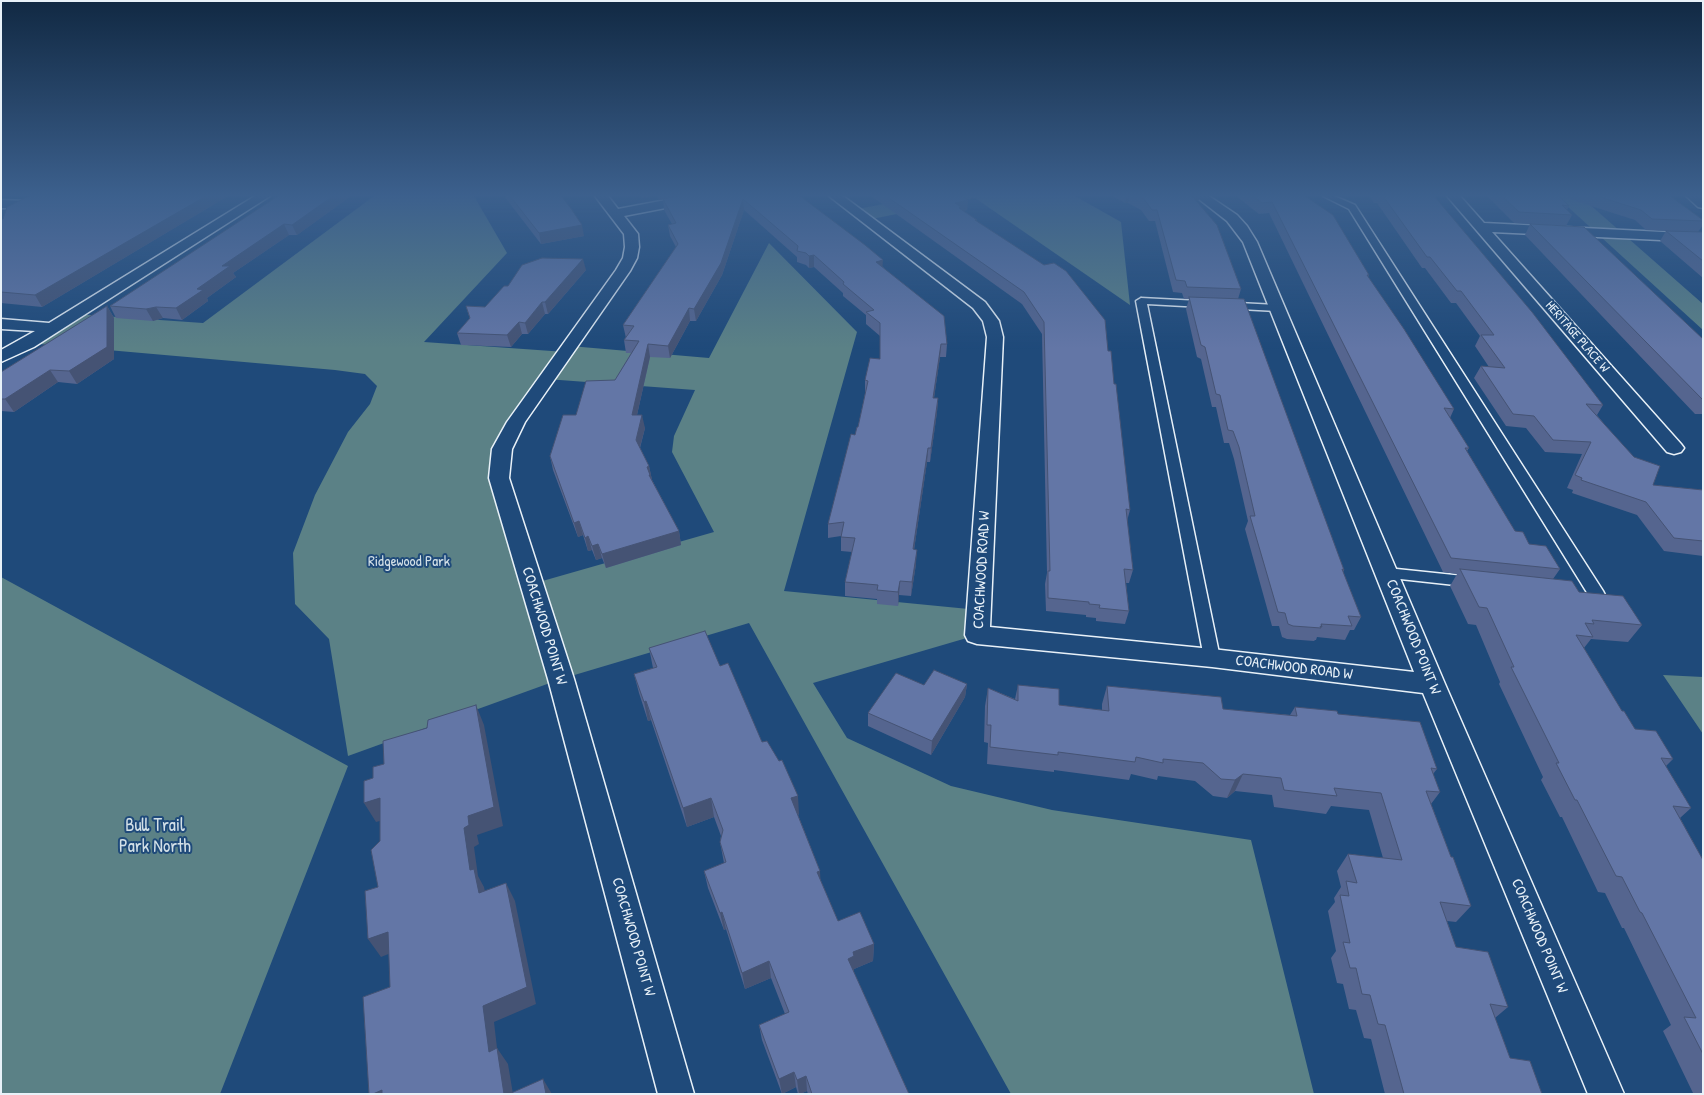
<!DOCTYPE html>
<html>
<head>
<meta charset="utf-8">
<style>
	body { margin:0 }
	#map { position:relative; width:1704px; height:1095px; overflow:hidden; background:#1f4a7a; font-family:"Patrick Hand",sans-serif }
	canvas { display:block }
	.frame { position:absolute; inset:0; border:2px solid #e8f1f8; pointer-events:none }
</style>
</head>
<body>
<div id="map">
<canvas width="1704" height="1095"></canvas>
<div class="frame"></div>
</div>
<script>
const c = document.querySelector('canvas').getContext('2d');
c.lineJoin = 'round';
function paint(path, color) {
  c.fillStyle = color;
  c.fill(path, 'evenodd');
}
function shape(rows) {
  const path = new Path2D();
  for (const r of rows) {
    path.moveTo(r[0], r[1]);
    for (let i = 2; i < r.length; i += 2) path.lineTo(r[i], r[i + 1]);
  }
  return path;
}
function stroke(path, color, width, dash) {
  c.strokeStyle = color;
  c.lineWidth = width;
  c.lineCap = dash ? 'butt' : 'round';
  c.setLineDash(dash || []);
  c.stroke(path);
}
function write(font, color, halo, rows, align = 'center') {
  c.font = font + ' "Patrick Hand",sans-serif';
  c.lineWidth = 4;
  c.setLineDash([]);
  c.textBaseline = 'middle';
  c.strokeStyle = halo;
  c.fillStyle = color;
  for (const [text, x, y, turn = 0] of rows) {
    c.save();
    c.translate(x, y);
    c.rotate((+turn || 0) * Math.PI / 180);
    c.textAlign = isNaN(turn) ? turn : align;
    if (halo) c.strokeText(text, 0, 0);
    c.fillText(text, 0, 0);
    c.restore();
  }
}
const green = shape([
	[374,196,474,196,507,253,424,342,566,352,570,346,709,358,769,243,857,332,784,591,979,610,977,635,813,683,847,738,951,786,1052,810,1251,840,1314,1094,1011,1094,749,623,561,679,348,756,329,639,295,604,293,553,315,495,348,432,370,404,377,386,365,374,335,370,28,343,74,314,203,323],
	[546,379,695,390,674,436,672,452,714,532,532,584,502,449],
	[923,196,1075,196,1121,222,1130,305,975,198,867,220,853,210],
	[1556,196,1580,196,1703,304,1703,330],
	[1,577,348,766,220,1094,1,1094],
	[1663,675,1703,677,1703,734]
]);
const lane = shape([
	[1323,196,1334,196,1355,205,1603,591,1605,595,1603,599,1597,601,1591,599,1349,209,1323,196],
	[1141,298,1277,305,1282,308,1277,311,1147,304,1220,658,1218,663,1212,664,1206,663,1204,658,1136,301,1141,298],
	[1387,568,1473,577,1479,578,1481,582,1479,586,1473,587,1382,577,1379,573,1382,569,1387,568]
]);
const street = shape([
	[255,196,270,196,59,331,34,347,1,362,1,350,35,331,1,329,1,319,49,323,255,196],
	[595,196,608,196,618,209,687,196,713,196,707,200,624,216,638,234,639,247,637,258,630,271,525,422,512,449,509,478,574,679,694,1094,658,1094,548,679,489,478,492,449,507,422,616,270,623,258,625,247,624,234,595,196],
	[829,196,843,196,985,302,999,321,1003,337,990,627,1212,649,1414,672,1243,242,1227,221,1195,196,1209,196,1237,215,1247,226,1257,242,1445,684,1624,1094,1588,1094,1423,693,1212,667,977,644,968,641,965,635,987,337,983,321,973,308,829,196],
	[1447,196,1460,196,1484,223,1703,234,1703,242,1492,232,1681,444,1684,448,1681,452,1674,454,1667,452,1447,196],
	[1,200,29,201,35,205,29,209,1,208,1,200]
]);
const secondary = shape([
	[1686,196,1700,196,1703,198,1703,208,1698,207,1686,196]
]);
const wall = shape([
	[29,196,228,196,42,307,1,303,1,219,3,219],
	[278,196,351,196,297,235,289,235,233,273,236,277,207,298,208,301,182,320,163,318,153,321,116,318,110,306],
	[504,196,561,196,584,236,541,244],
	[657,196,802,196,802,198,883,267,947,344,946,357,940,357,934,398,938,398,937,412,930,462,927,462,914,550,916,564,911,596,899,595,898,606,877,604,877,599,845,596,845,582,852,552,841,551,841,536,828,538,828,524,855,435,858,427,865,394,865,380,880,359,880,336,866,324,866,315,843,296,843,293,814,267,809,268,806,265,797,262,797,257,744,210,722,275,696,321,690,321,670,358,650,357,637,415,645,428,640,448,649,466,652,480,679,531,681,545,606,568,602,558,596,560,592,550,588,551,583,535,578,537,553,470,550,456,576,415,615,380,631,353,626,353,624,340,626,338,623,325,676,247,670,236,668,225,672,224,664,210,663,199,659,200],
	[871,196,962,196,968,200,967,210,964,211,977,220,977,222,1108,351,1114,384,1130,510,1127,521,1133,570,1129,583,1126,583,1129,611,1125,624,1096,621,1096,618,1086,617,1086,615,1046,611,1045,584,1047,573,1042,334,1022,304],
	[1112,196,1200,196,1198,201,1196,201,1241,289,1238,299,1344,570,1343,572,1361,617,1354,630,1350,630,1345,640,1317,637,1316,640,1315,640,1314,641,1287,639,1282,637,1279,626,1272,626,1245,529,1248,521,1234,459,1229,443,1224,443,1216,407,1212,407,1201,359,1197,357,1186,309,1189,299,1184,299,1182,293,1173,292,1155,221,1149,221,1141,210,1128,203,1125,203],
	[1236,196,1305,196,1369,275,1368,277,1454,409,1450,418,1469,448,1467,451,1515,531,1529,544,1560,569,1553,579,1579,592,1642,625,1628,642,1591,639,1584,648,1622,711,1635,729,1673,759,1666,766,1691,808,1680,818,1703,860,1703,1094,1693,1093,1663,1031,1671,1025,1624,928,1622,928,1605,893,1598,892,1562,817,1560,817,1541,780,1543,777,1499,684,1500,682,1476,625,1468,624,1450,586,1457,574,1443,572,1269,213,1259,214],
	[1369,196,1434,196,1603,405,1597,415,1653,485,1703,490,1703,556,1664,551,1637,515,1572,493,1573,490,1567,488,1582,454,1545,452,1526,428,1506,426,1474,378,1481,366,1489,367,1475,346,1480,336,1456,303,1451,303,1425,268,1422,268,1377,203,1374,203],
	[1487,196,1559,196,1569,206,1567,210,1572,215,1566,226,1514,223],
	[1569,196,1670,196,1703,220,1703,225,1698,232,1703,232,1703,278,1660,241,1666,231,1646,230,1635,220,1569,199],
	[1530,224,1703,339,1703,414,1695,414,1525,235],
	[586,270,548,314,545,314,528,334,522,334,511,347,461,345,457,333,470,319,466,306,485,307,508,286],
	[107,306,114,318,114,359,77,384,58,382,14,412,1,411,1,372],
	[649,648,720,666,762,742,799,814,798,815,820,871,820,879,838,921,874,944,873,961,854,969,854,973,909,1094,808,1094,807,1091,800,1094,798,1094,796,1087,782,1094,762,1040,759,1025,785,1014,771,978,745,989,726,929,724,930,708,888,704,871,724,863,720,842,721,836,714,817,687,827,651,720,648,721,639,693,634,674,653,668],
	[967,684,965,697,931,755,868,726,868,713,924,685],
	[1018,685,1059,705,1102,710,1102,704,1107,686,1223,709,1290,715,1295,707,1338,714,1437,769,1433,774,1440,792,1431,804,1451,857,1471,906,1456,922,1447,921,1456,947,1508,1007,1495,1018,1510,1058,1542,1094,1385,1094,1371,1039,1364,1038,1356,1010,1349,1009,1343,984,1337,983,1331,958,1336,951,1328,911,1335,902,1334,898,1341,887,1337,871,1348,854,1383,858,1369,810,1331,806,1326,814,1274,807,1272,795,1235,791,1227,798,1213,796,1195,781,1158,776,1157,780,1131,774,1129,780,1054,770,1054,772,987,764,988,743,984,742,985,706,988,688,1015,699]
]);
const shadedWall = shape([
	[206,196,228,196,42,307,35,295],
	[333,196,351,196,297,235,292,225],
	[642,196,654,196,642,198],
	[658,196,679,196,659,200],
	[1127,196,1130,196,1128,203,1125,203],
	[1188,196,1200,196,1198,201,1187,203],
	[743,199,744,210,722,275,696,321,694,309],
	[968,200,967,210,961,212,955,203],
	[284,224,289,235,233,273,236,277,207,298,208,301,182,320,176,308,222,266],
	[582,225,584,236,541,244,539,233],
	[814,255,814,267,809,268,809,256],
	[583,259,586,270,548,314,545,302],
	[883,260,882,272,876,262],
	[542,302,545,314,528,334,525,323],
	[107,306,114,318,114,359,77,384,69,371],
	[156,307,163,318,153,321,146,309],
	[689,308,690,321,670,358,668,346],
	[519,322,522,334,511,347,507,335],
	[648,344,650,357,634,428,632,415],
	[941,344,940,357,932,411,933,398],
	[50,370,58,382,14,412,5,399],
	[938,398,937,412,930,462,931,448],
	[642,415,645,428,638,454,636,440],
	[928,448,927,462,912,563,913,549],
	[649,466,652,480,650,480,647,467],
	[579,521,583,535,578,537,574,523],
	[679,531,681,545,606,568,602,554],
	[588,536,592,550,588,551,585,538],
	[598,544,602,558,596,560,592,546],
	[917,550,916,564,911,596,912,582],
	[900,581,899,595,898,606,898,592],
	[967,684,965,697,931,755,932,741],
	[646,701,651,720,648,721,644,702],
	[476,705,484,725,503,826,477,835,479,844,474,847,478,876,484,887,489,911,479,893,470,870,464,828,468,816],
	[1243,774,1235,791,1227,798,1235,780],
	[798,796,799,814,793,817,791,798],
	[380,798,391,818,376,822,364,803],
	[711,798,714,817,687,827,683,808],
	[820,871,821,889,817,872],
	[506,883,515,901,536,1004,494,1022,497,1048,508,1064,513,1094,504,1094,489,1052,483,1006],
	[722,912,726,929,724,930,720,913],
	[388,932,401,949,381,957,368,939],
	[874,944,873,961,854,969,854,973,848,959,853,952],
	[769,961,771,978,745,989,742,973],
	[794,1072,796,1087,782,1094,779,1079],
	[806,1076,807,1091,800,1094,799,1094,797,1080],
	[543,1079,552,1094,546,1094],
	[382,1090,385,1094,373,1094]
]);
const building = shape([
	[29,196,206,196,35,295,1,292,1,219,3,219,7,207,29,196],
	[278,196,333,196,292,225,284,224,222,266,230,266,197,289,203,290,176,308,156,307,146,309,110,306,278,196],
	[510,196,561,196,570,207,582,225,539,233,510,196],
	[678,196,800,196,865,245,883,260,876,262,944,316,947,344,941,344,933,398,938,398,931,448,928,448,913,549,917,550,912,582,900,581,898,592,877,590,878,585,845,582,855,538,841,537,844,522,828,524,851,434,855,435,857,427,858,427,868,381,865,380,870,358,880,359,880,323,866,312,874,310,843,284,844,282,814,255,809,256,806,253,797,251,798,246,743,199,721,263,694,309,689,308,668,346,648,344,632,415,642,415,636,440,649,466,647,467,650,475,649,475,679,531,602,554,598,544,592,546,588,536,585,538,579,521,574,523,550,456,563,415,576,415,586,381,615,380,639,341,624,340,634,326,623,325,678,244,668,225,676,223,663,199,678,196],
	[886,196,962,196,968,200,955,203,961,207,959,208,977,220,975,220,1044,265,1054,263,1066,271,1105,320,1108,351,1111,351,1114,384,1116,384,1130,510,1126,509,1133,570,1124,569,1129,611,1099,608,1100,605,1089,604,1089,602,1048,598,1048,571,1050,571,1044,322,1024,292,886,196],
	[1138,196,1192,196,1217,225,1241,289,1187,287,1185,281,1176,280,1157,210,1152,210,1144,199,1138,196],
	[1253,196,1305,196,1333,215,1369,275,1367,275,1404,329,1454,409,1444,408,1469,448,1465,448,1515,531,1523,532,1529,544,1546,546,1560,569,1451,558,1272,202,1262,203,1253,196],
	[1383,196,1434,196,1532,312,1603,405,1586,404,1634,457,1660,466,1653,485,1703,490,1703,541,1674,538,1646,502,1581,480,1582,478,1575,475,1591,442,1553,440,1534,416,1513,414,1481,366,1505,368,1481,335,1494,335,1461,291,1457,291,1430,257,1427,257,1383,196],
	[1502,196,1559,196,1569,206,1562,205,1572,215,1519,212,1502,196],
	[1597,196,1670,196,1703,220,1703,221,1652,219,1641,210,1597,196],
	[1530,224,1584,227,1703,339,1703,400,1530,224],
	[1666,231,1703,232,1703,261,1666,231],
	[542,258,583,259,545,302,542,302,525,323,519,322,507,335,457,333,470,318,466,306,485,307,504,286,508,286,522,265,542,258],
	[1189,297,1244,299,1344,570,1342,569,1361,617,1348,616,1352,626,1321,624,1322,627,1320,626,1321,628,1293,626,1288,624,1285,613,1278,612,1250,516,1255,516,1239,447,1233,431,1228,430,1220,395,1216,394,1205,347,1201,345,1189,297],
	[107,306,107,347,69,371,50,370,5,399,1,399,1,372,107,306],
	[1460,569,1572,581,1579,592,1623,596,1642,625,1592,620,1594,624,1585,623,1593,637,1576,635,1622,711,1624,711,1635,729,1656,731,1673,759,1661,758,1691,808,1673,806,1703,860,1703,1054,1684,1017,1696,1018,1642,913,1640,912,1622,877,1616,876,1577,800,1575,800,1556,763,1559,763,1511,667,1514,667,1487,608,1479,607,1460,569],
	[705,631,720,666,728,663,762,742,767,741,779,761,782,760,798,796,791,798,820,871,817,872,838,921,860,912,874,944,853,952,854,956,848,959,909,1094,812,1094,806,1076,797,1080,794,1072,779,1079,759,1025,789,1012,769,961,742,973,722,912,720,913,704,871,726,862,720,842,723,830,711,798,683,808,646,701,644,702,634,674,657,667,649,648,705,631],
	[934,670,967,684,932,741,868,713,896,673,924,685,934,670],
	[1018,685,1059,689,1059,705,1109,711,1107,686,1221,697,1223,709,1297,716,1295,707,1337,711,1338,714,1420,722,1437,769,1431,768,1440,792,1426,791,1451,857,1453,857,1471,906,1440,902,1456,947,1488,952,1508,1007,1490,1004,1510,1058,1530,1061,1542,1094,1404,1094,1385,1025,1378,1024,1370,995,1362,994,1356,968,1350,968,1343,942,1350,943,1340,895,1349,896,1346,881,1357,883,1348,854,1402,860,1381,793,1334,788,1337,796,1284,790,1281,778,1243,774,1235,780,1221,779,1203,763,1163,759,1163,763,1136,757,1135,762,1058,752,1058,755,990,747,991,725,987,725,988,688,1018,701,1018,685],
	[476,705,494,807,468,816,469,825,464,828,470,870,474,869,479,893,506,883,527,987,483,1006,489,1052,497,1048,504,1094,382,1094,382,1090,373,1094,369,1094,363,997,390,987,388,932,368,939,365,891,378,887,371,850,380,841,380,798,364,803,364,781,373,778,373,767,384,764,383,741,427,728,428,720,476,705],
	[543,1079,546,1094,509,1094,543,1079]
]);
const farStreetnames = [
	["HERITAGE PLACE W",1577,337,49]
];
const parkNames = [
	["Ridgewood Park",409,562]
];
const streetNames = [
	["COACHWOOD ROAD W",982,570,-87],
	["COACHWOOD POINT W",544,626,73],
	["COACHWOOD POINT W",1413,637,68],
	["COACHWOOD ROAD W",1294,668,7],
	["COACHWOOD POINT W",1539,936,67],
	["COACHWOOD POINT W",633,937,74]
];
const nearParknames = [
	["Bull Trail",155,826],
	["Park North",155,847]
];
paint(green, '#5b8186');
stroke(lane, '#e8f1f8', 3);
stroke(street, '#e8f1f8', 3);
stroke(secondary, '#e8f1f8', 3);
paint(lane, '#1f4a7a');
paint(street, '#1f4a7a');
paint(secondary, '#1f4a7a');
paint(wall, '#55658f');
paint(shadedWall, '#455374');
paint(building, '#6376a6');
stroke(building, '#455374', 1);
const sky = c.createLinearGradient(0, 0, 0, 349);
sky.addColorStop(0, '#112943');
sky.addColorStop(0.56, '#3c608d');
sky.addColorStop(1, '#3c608d00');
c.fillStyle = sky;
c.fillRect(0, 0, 1704, 349);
write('13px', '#e8f1f8', '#1f4a7a', farStreetnames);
write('15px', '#d3e0e7', '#1f4a7a', parkNames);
write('15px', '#e8f1f8', '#1f4a7a', streetNames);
write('18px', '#d3e0e7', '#1f4a7a', nearParknames);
</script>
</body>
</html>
